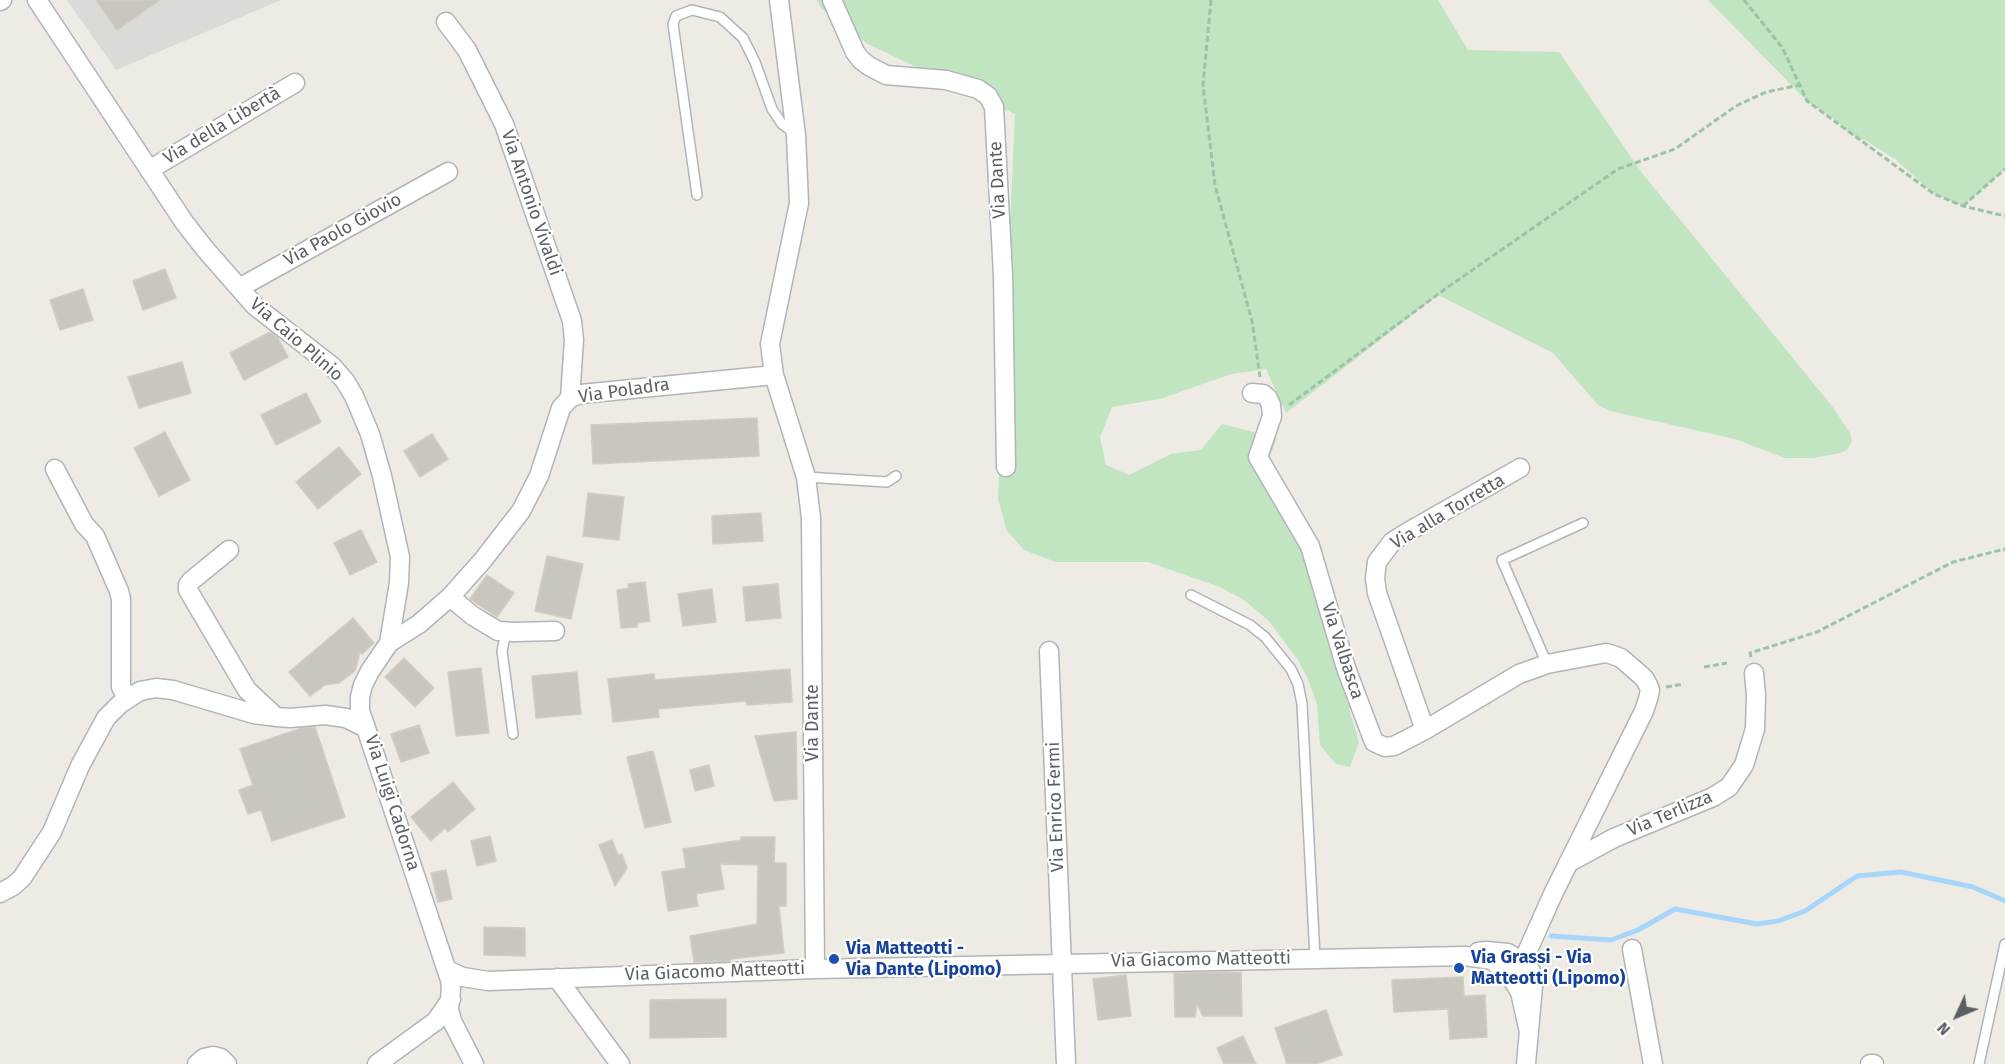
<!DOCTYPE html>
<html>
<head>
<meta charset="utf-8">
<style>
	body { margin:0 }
	#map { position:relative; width:2005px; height:1064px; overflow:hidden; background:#edebe4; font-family:"Fira Sans",sans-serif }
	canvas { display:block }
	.north { position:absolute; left:1927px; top:986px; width:60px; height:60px; -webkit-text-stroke:4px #fff; paint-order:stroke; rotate:226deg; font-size:16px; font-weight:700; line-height:24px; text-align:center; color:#5c5f63 }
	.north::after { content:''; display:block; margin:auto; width:21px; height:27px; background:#5c5f63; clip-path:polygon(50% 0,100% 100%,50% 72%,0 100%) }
</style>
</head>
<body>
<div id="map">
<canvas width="2005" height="1064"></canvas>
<div class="north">N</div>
</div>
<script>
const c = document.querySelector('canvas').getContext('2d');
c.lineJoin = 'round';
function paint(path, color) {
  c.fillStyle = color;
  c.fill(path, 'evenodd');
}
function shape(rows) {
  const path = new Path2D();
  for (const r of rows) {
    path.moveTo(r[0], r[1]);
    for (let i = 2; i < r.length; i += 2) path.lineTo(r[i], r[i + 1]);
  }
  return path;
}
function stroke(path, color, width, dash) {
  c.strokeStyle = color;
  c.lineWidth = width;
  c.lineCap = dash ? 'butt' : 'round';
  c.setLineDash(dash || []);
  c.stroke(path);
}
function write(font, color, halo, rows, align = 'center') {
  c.font = font + ' "Fira Sans",sans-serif';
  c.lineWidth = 4.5;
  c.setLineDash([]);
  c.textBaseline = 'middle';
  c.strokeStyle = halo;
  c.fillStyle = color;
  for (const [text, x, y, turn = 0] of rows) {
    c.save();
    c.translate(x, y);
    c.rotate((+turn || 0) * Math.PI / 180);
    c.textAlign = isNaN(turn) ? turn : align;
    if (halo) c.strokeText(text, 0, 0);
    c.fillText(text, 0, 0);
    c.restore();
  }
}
const industrial = shape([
	[67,0,281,0,116,70]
]);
const green = shape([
	[817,0,1438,0,1468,50,1559,52,1642,173,1832,406,1850,433,1852,441,1847,450,1840,453,1813,458,1785,458,1735,439,1610,411,1598,405,1553,353,1438,295,1286,413,1266,369,1231,374,1160,399,1112,407,1100,437,1106,465,1129,475,1171,454,1201,450,1222,424,1277,438,1263,473,1302,535,1348,693,1350,712,1359,742,1350,767,1336,764,1320,745,1317,704,1307,677,1298,660,1268,620,1244,600,1220,587,1148,562,1056,562,1024,550,1007,531,998,499,1015,114,868,44,821,8],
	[1708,0,2005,0,2005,169,1963,206,1934,194,1895,159,1865,140,1851,135,1838,122,1807,101]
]);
const stream = shape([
	[1551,936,1611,940,1638,930,1675,909,1757,924,1778,921,1805,911,1857,876,1901,872,1973,887,2005,901]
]);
const building = shape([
	[96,0,160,0,117,30,96,0],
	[165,269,176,298,143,310,133,281,165,269],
	[83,289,93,320,60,330,50,300,83,289],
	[270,332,278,338,288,357,244,380,230,353,270,332],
	[182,362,191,393,139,408,128,377,182,362],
	[306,393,321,422,276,445,261,415,306,393],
	[757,418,759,456,593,464,591,425,757,418],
	[165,432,190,480,159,496,134,448,165,432],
	[432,434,448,459,420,477,404,451,432,434],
	[339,447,361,474,318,509,296,482,339,447],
	[588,493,624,497,619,540,583,536,588,493],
	[761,513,763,541,713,544,712,516,761,513],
	[361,530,377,562,350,575,334,543,361,530],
	[547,556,583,564,571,619,535,611,547,556],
	[487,575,514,593,497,617,470,599,487,575],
	[645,582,650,621,637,623,637,627,621,628,617,590,629,588,628,584,645,582],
	[778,584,781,618,746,621,743,587,778,584],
	[712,589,716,622,683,626,678,594,712,589],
	[353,618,374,643,362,654,360,652,355,671,339,683,325,685,310,696,289,672,353,618],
	[404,658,434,688,415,707,385,677,404,658],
	[481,668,489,733,456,736,448,672,481,668],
	[790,669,792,702,747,705,746,701,658,709,659,717,613,722,608,679,654,674,655,680,790,669],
	[577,672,581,714,536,718,532,676,577,672],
	[419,725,429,753,401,762,391,734,419,725],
	[315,727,345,817,272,841,261,810,248,814,239,790,253,785,240,749,302,728,315,727],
	[796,732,797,799,774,801,755,736,796,732],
	[653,751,671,822,645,828,627,757,653,751],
	[709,765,714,786,695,791,690,770,709,765],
	[453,782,475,809,448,832,445,828,431,841,411,817,453,782],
	[490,836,496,861,477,866,471,841,490,836],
	[741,837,775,837,774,863,786,863,786,906,779,906,784,953,731,959,730,961,694,962,690,936,757,924,758,865,720,864,724,889,696,894,698,906,668,911,662,872,686,868,683,849,741,840,741,837],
	[612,840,618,855,622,854,627,868,615,886,599,845,612,840],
	[446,870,452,899,438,902,431,873,446,870],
	[484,927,525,928,525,956,484,955,484,927],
	[1241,972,1242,1016,1203,1016,1197,1004,1195,1017,1175,1017,1174,973,1241,972],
	[1126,975,1131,1016,1098,1020,1093,979,1126,975],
	[1463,977,1464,996,1485,995,1487,1037,1450,1039,1448,1009,1394,1012,1392,980,1463,977],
	[726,999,726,1037,650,1038,650,1000,726,999],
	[1326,1010,1342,1055,1316,1064,1287,1064,1275,1028,1326,1010],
	[1243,1036,1256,1064,1224,1064,1217,1048,1243,1036]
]);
const path = shape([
	[1211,0,1203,85,1215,185,1252,321,1260,377],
	[1744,0,1782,47,1807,101,1934,194,1963,206,2005,216],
	[1963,206,2005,169],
	[1289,405,1445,289,1618,169,1675,149,1736,106,1766,92,1800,85],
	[1751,657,1750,653,1817,632,1953,562,2005,549],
	[1704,667,1727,663],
	[1666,687,1684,684]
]);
const service = shape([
	[697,195,673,24,676,16,692,10,720,17,743,38,755,62,772,109,782,124,794,133],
	[806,477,887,482,896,476],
	[1191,595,1250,625,1265,637,1291,669,1298,684,1302,704,1315,958],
	[506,632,502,651,513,734],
	[1547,664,1502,560,1583,523],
	[1979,1064,2005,944]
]);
const minor = shape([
	[37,0,184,222,205,249,255,306,332,366,345,381,354,396,370,434,382,476,400,557,399,583,389,643,370,671,363,685,360,697,360,711,366,728],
	[779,0,796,135,799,203,770,344,774,375,806,477,811,518,815,969],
	[832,0,855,52,861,60,869,66,886,75,946,80,978,89,988,96,994,107,1003,275,1006,467],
	[0,1,2,0],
	[446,22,467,50,504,124,572,321,574,340,570,398],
	[149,170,295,83],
	[239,288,448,172],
	[1252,393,1263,394,1268,398,1271,405,1272,416,1258,457,1310,546,1346,668,1374,742,1385,747,1394,746,1425,730,1519,674,1547,664,1606,653,1613,655,1621,658,1644,678,1648,685,1650,690,1648,699,1644,711,1553,894,1528,950,1522,962,1510,976],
	[55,469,84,524,95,536,119,591,121,599,121,687,128,699],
	[229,550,191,581,188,585,188,590,247,690,276,717],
	[450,597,473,616,498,631,514,632,555,631],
	[389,643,419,624,450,597,483,560,521,511,539,476,561,408,570,398,581,394,774,375],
	[1049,651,1066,1064],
	[1425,730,1377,593,1375,578,1377,562,1392,542,1406,533,1520,468],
	[1568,863,1614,838,1713,797,1729,787,1744,765,1755,729,1756,695,1754,673],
	[0,893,13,886,22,878,52,832,80,766,106,718,120,704,140,691,156,688,173,690,254,714,277,717,290,718,325,715,346,718,366,728,450,980,451,989,449,1009,452,1021,474,1064],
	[1632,949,1653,1064],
	[1478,952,1486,951,1508,953,1522,962,1531,971,1533,986,1526,1064],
	[447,970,463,977,488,981,815,969,1465,956,1492,960,1510,976,1520,992,1529,1032],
	[557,978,620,1064],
	[197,1064,204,1058,213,1056,221,1058,227,1064],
	[377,1064,436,1021,451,999],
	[1870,1064,1874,1064]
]);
const markers = [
	[834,959,6,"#1a4fb4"],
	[1459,968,6,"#1a4fb4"]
];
const streetNames = [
	["Via della Libertà",222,126,-31],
	["Via Dante",998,180,-93],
	["Via Antonio Vivaldi",531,203,71],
	["Via Paolo Giovio",343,230,-29],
	["Via Caio Plinio",296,340,41],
	["Via Poladra",624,391,-8],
	["Via alla Torretta",1448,512,-31],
	["Via Valbasca",1342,651,72],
	["Via Dante",813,723,-90],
	["Via Luigi Cadorna",392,803,72],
	["Via Enrico Fermi",1056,807,-92],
	["Via Terlizza",1670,814,-23],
	["Via Giacomo Matteotti",1201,960,-1],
	["Via Giacomo Matteotti",715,972,-2]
];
const transitNames = [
	["Via Matteotti -",846,949],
	["Via Dante (Lipomo)",846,970],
	["Via Grassi - Via",1471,958],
	["Matteotti (Lipomo)",1471,979]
];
paint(industrial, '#dcdad6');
paint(green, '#c1e4c1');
stroke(stream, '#a7d6fa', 5);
paint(building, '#c9c6c0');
stroke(building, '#d2cdc2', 1.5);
stroke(service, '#b1b4b8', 12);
stroke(minor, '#b1b4b8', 21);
stroke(path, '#9bc4a7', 3, [6, 3]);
stroke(service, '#fff', 9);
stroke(minor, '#fff', 18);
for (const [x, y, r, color] of markers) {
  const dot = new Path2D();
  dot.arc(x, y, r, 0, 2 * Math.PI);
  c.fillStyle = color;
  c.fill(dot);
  stroke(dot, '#fff', 2);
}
write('18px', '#5c5f63', '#fff', streetNames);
write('bold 18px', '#164399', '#fff', transitNames, 'left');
</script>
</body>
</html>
